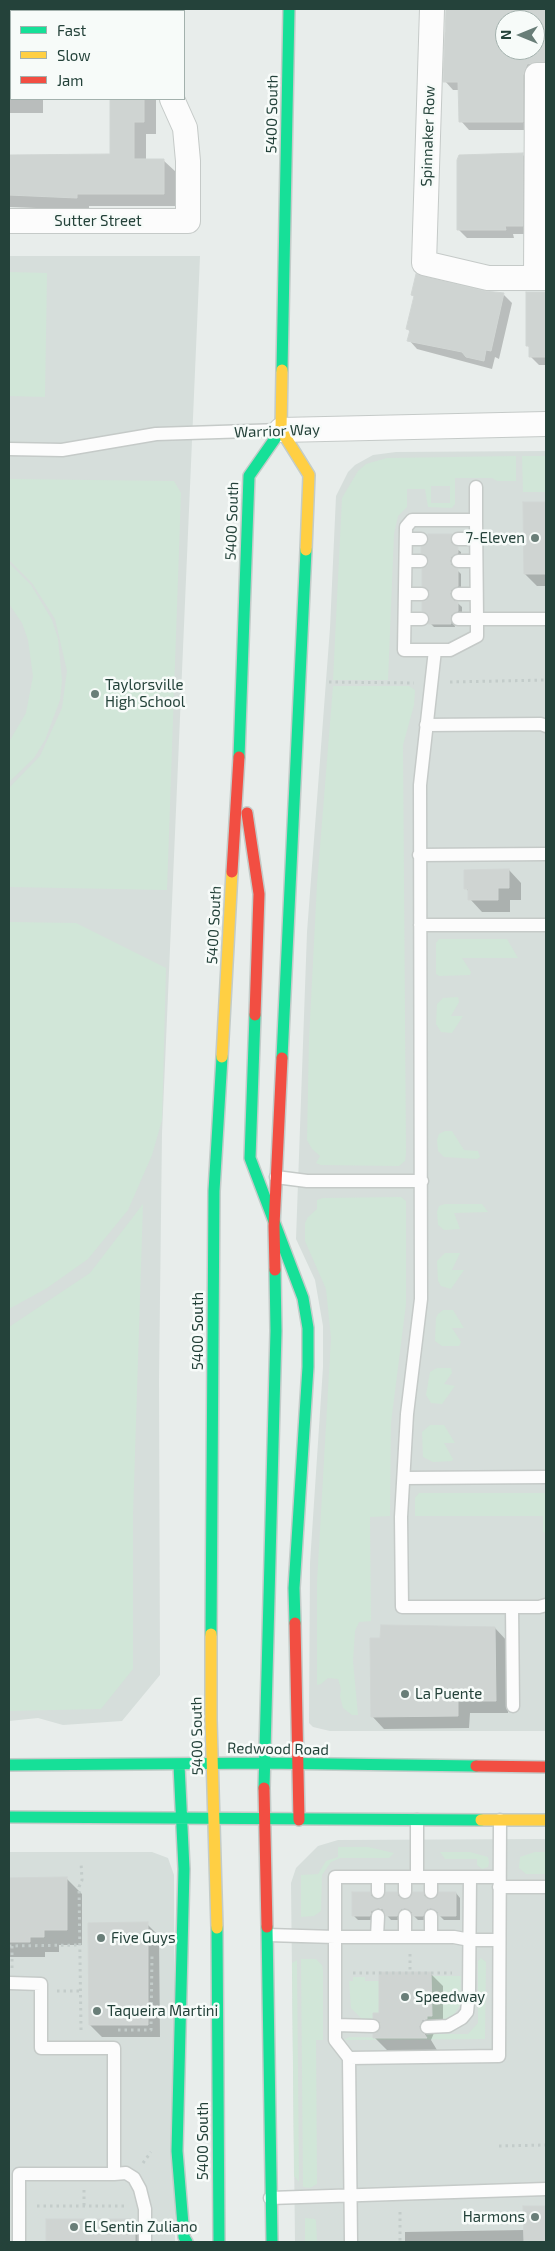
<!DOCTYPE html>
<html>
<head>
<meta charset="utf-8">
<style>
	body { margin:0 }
	#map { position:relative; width:555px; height:2251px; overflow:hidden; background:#e8edeb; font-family:"Exo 2",sans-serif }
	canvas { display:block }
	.frame { position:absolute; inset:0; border:10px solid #24423a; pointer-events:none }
	.legend { position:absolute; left:10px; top:10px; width:175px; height:90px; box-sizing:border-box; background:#f7fbf9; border:1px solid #a3b1ad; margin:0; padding:6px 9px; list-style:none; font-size:15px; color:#24423a }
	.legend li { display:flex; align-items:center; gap:10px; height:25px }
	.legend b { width:25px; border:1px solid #a3b1ad }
	.north { position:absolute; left:495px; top:10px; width:50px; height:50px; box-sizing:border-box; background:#f7fbf9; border:1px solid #a3b1ad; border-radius:50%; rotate:270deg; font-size:14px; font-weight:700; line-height:20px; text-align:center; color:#24423a }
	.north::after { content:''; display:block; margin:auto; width:18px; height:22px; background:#697e78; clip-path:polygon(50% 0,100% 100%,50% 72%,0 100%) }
</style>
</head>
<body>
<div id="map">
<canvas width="555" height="2251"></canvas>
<div class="frame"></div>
<ul class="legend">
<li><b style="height:6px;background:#16e098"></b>Fast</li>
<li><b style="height:6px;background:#ffcf43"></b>Slow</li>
<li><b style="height:6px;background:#f24e42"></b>Jam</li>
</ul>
<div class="north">N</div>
</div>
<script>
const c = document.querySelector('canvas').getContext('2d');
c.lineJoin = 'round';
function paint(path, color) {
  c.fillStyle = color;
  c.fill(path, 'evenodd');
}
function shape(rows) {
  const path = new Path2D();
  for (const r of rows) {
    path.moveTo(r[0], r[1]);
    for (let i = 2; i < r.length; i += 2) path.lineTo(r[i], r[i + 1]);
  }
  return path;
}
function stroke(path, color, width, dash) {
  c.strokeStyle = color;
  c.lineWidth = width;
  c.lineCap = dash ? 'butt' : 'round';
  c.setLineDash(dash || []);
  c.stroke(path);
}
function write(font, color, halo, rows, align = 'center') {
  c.font = font + ' "Exo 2",sans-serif';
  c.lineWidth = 5;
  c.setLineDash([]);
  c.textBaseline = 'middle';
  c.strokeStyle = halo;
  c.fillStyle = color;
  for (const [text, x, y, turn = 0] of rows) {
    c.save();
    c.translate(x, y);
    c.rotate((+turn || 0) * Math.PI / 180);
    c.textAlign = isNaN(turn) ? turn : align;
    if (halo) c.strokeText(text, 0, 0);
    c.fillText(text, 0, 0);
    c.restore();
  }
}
const built = shape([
	[9,256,200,256,162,1133,159,1380,160,1675,122,1721,63,1725,38,1718,9,1721],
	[546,451,546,1731,330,1731,313,1727,309,1723,310,1563,323,1367,323,1326,315,1280,296,1239,307,932,330,628,336,496,348,472,355,465,373,455,396,452],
	[546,1839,546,2242,295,2242,291,1883,296,1868,318,1846,338,1840],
	[9,1852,152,1852,168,1858,174,1875,175,2242,9,2242]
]);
const green = shape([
	[9,272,47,273,45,397,9,396],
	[516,456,516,481,497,481,492,478,455,478,455,504,452,508,428,507,425,489,407,489,407,507,398,516,394,534,388,680,333,680,342,498,358,471,366,464,387,458],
	[431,486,450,486,450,503,431,503],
	[522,456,546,456,546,492,523,492],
	[9,479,174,481,181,493,167,890,9,887,9,788,40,756,62,708,67,671,55,619,32,583,9,560],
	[9,563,31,585,52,620,58,639,62,680,60,700,45,740,34,758,9,782,9,742,26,713,33,676,28,640,22,623,9,604],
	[333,686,409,686,415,690,414,705,403,745,406,1153,405,1161,399,1166,321,1165,316,1163,320,1156,312,1149,307,1140,309,1039,317,884],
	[9,922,76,923,166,968,162,1120,152,1155,128,1210,88,1259,47,1288,9,1309],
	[439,939,507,939,518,958,462,958,471,972,470,975,439,976,436,974,436,943],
	[458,997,459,1002,451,1016,463,1016,452,1033,441,1032,436,1024,437,1004,443,998],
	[445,1131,452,1131,464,1150,478,1151,480,1157,477,1159,444,1157,438,1151,437,1140,439,1134],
	[401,1197,406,1201,406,1304,391,1423,390,1516,370,1517,371,1621,359,1622,355,1631,353,1661,358,1715,352,1715,343,1708,340,1696,341,1689,338,1679,328,1678,321,1684,317,1685,317,1582,331,1338,326,1289,305,1241,305,1223,308,1217,317,1209,317,1200,323,1198],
	[143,1204,133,1515,133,1669,101,1709,9,1711,9,1327,90,1273],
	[445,1204,482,1204,488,1212,454,1213,460,1229,444,1230,438,1225,437,1212,439,1206],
	[445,1253,460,1253,452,1270,464,1270,451,1289,441,1286,438,1281,437,1261],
	[443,1310,453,1310,464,1328,452,1328,461,1342,459,1346,442,1346,435,1341,436,1318,438,1314],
	[437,1368,451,1368,452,1373,444,1384,455,1386,442,1404,431,1403,426,1395,430,1372],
	[430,1425,444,1425,455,1443,444,1443,453,1459,452,1461,433,1462,423,1457,422,1432],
	[419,1493,545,1493,546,1533,543,1532,543,1516,415,1516,415,1498],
	[338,1847,368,1847,394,1853,389,1858,340,1858,331,1862,322,1875,321,1911,314,1916,301,1917,301,1875,318,1874,326,1861,338,1857],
	[440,1852,470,1852,488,1857,489,1863,488,1867,482,1869,477,1865,477,1859,445,1859],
	[535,1852,546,1852,546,1874,526,1874,519,1868,520,1857],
	[481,1958,486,1962,485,2039,344,2040,349,2037,426,2038,427,2034,468,2034,478,2023,478,1961],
	[301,1959,316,1959,322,1965,323,1971,323,2040,316,2040,317,2184,310,2188,303,2187],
	[297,1960,299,2182,294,2176,292,1963],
	[431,1976,461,1976,460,2005,453,2016,444,2020,427,2020,427,2016,432,2015],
	[353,1977,365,1977,365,1981,379,1981,379,2013,373,2013,373,2020,362,2019,351,2008,349,1981,353,1981],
	[305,2218,315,2219,316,2221,317,2242,305,2242]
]);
const shadow = shape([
	[9,9,58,9,58,11,11,11,11,99,43,99,43,113,9,113],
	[104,9,157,9,157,11,104,11],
	[447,9,546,9,546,70,531,130,469,130,461,121,459,90,453,90,445,81],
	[505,20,535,20,535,50,505,50],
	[109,99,156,99,156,134,146,134,146,160,163,160,176,172,176,206,89,206,89,210,9,207,9,156,111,155,111,101],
	[522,154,531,163,531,234,513,234,514,238,467,238,458,229],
	[546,292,546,365,539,365,531,357,531,349,527,345,527,293],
	[485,293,504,295,512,303,499,359,495,357,492,369,417,349,409,340,411,332,407,329,415,297,412,294],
	[525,504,546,504,546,586,537,586,525,574],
	[451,536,455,540,454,547,461,552,461,557,455,561,453,566,461,574,461,590,455,594,453,599,462,607,462,615,454,620,455,627,434,627,430,623,430,616,423,610,431,593,423,585,430,560,423,552],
	[509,870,521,883,521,900,510,900,510,912,482,912,470,899,469,892,466,888],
	[495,1628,507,1641,508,1713,470,1713,469,1728,384,1729,372,1716],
	[9,1879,67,1879,82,1894,82,1945,59,1945,59,1952,45,1952,45,1957,9,1957],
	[369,1893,379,1901,396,1893,406,1901,422,1893,432,1901,456,1893,460,1898,460,1920,444,1920,435,1911,428,1916,427,1920,418,1920,409,1911,402,1916,401,1920,391,1920,383,1911,375,1915,374,1920,358,1920,354,1916],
	[147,1924,159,1936,160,2037,102,2037,90,2025],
	[431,1974,443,1986,443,2027,434,2033,431,2040,437,2050,387,2050,374,2037,382,2025,374,2017],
	[524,2207,546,2208,546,2242,405,2242,405,2232,525,2230],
	[134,2220,147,2233,147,2242,47,2242,47,2221]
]);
const building = shape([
	[446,9,546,9,546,61,527,64,523,75,523,122,459,122,458,82,443,82,446,9],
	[505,20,535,20,535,50,505,50,505,20],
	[110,99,144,99,144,122,134,122,134,159,164,159,164,194,77,194,77,198,9,195,9,155,110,154,110,99],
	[523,153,523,226,505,226,506,230,457,230,457,160,459,155,523,153],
	[416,274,485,291,504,293,491,351,486,350,484,361,466,357,462,352,407,341,410,330,406,329,414,296,411,295,416,274],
	[526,292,546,292,546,357,529,357,529,346,526,346,526,292],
	[523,502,546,502,546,574,524,574,523,502],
	[428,534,452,534,451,543,458,547,458,553,451,557,450,561,451,565,458,569,458,586,451,590,450,594,454,601,458,602,458,611,451,615,451,624,428,624,429,615,422,611,422,602,426,601,430,594,429,590,422,586,422,569,428,565,429,561,425,554,421,553,421,547,428,543,428,534],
	[509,869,509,888,498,888,498,900,468,900,468,889,464,889,464,870,509,869],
	[381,1625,495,1627,496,1701,458,1701,458,1716,371,1717,370,1638,380,1638,381,1625],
	[67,1877,67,1930,44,1930,44,1937,30,1937,30,1942,9,1942,9,1878,67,1877],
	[352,1892,370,1892,371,1896,378,1900,382,1899,386,1892,397,1892,398,1896,405,1900,409,1899,413,1892,423,1892,424,1896,431,1900,435,1899,439,1892,456,1892,456,1916,439,1916,438,1912,431,1908,427,1909,423,1916,413,1916,412,1912,405,1908,401,1909,397,1916,386,1916,383,1909,378,1908,371,1911,370,1916,352,1916,352,1892],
	[148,1922,148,2025,89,2025,88,1923,148,1922],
	[379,1972,431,1972,432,2016,427,2016,427,2019,422,2020,419,2027,427,2038,373,2038,373,2034,377,2033,381,2027,380,2022,373,2018,373,2013,379,2013,379,1972],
	[523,2206,546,2206,546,2242,524,2242,523,2206],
	[46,2219,135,2219,135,2242,46,2242,46,2219]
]);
const path = shape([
	[329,682,414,683],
	[450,682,546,680],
	[9,1946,79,1945],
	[12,1946,12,1968],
	[410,1954,410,1973],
	[353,1973,452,1973],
	[57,1991,79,1991],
	[81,2030,79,1887,82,1880,81,1862],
	[118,2030,151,2030,152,1956],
	[499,2146,546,2145],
	[143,2163,151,2152],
	[84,2190,84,2206],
	[37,2206,128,2206],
	[400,2212,400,2241]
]);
const lane = shape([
	[9,449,62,450,156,434,281,430],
	[476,487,476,520],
	[406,539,421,539],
	[458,539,476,539],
	[406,561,421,561],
	[458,561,476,561],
	[405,594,422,594],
	[458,594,476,594],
	[405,619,422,619],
	[546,619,477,619,477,636,450,650,435,650,420,785,421,1299,407,1414,401,1517,402,1607,539,1607,546,1605],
	[435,650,404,650,406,527,412,520,476,520,477,619,458,619],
	[426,725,541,724,546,726],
	[419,855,546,854],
	[420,925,546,925],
	[276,1177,307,1181,422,1181],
	[404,1478,546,1477],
	[512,1607,513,1706],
	[417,1820,417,1877],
	[378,1877,378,1892],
	[405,1877,405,1892],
	[431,1877,431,1892],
	[499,1877,335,1877,335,1937,454,1937,470,1940,499,1940],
	[499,1887,546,1887],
	[405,1916,405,1937],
	[431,1916,431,1937],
	[268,1935,335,1937,335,2040,349,2058,351,2242],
	[377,1937,378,1916],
	[9,1983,41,1984,41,2048,114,2048,114,2174,19,2174,19,2242],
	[335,2025,373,2026],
	[427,2027,448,2026,462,2018,467,2012,469,1993,470,1877],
	[349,2058,499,2056,500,1820],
	[114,2174,126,2173,134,2178,140,2189,145,2209,145,2242],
	[270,2198,546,2189]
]);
const street = shape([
	[432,9,424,263,488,278,546,278],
	[170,11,170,9],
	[9,221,188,221,188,161,185,128,172,99],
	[536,278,537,75,546,75],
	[281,430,546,424]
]);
const fast = shape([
	[282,370,289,9],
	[239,757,249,476,281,430],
	[255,1015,250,1158,303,1298,308,1328,308,1367,294,1588,295,1623],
	[282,1058,306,550],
	[211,1634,214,1191,222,1057],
	[9,1765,264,1763,476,1766],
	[179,1765,184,1869,177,2151,184,2237,187,2242],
	[264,1788,276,1331,275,1270],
	[9,1817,481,1820],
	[267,1927,272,2242],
	[217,1928,219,2242]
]);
const slow = shape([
	[282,370,281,430,309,475,306,550],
	[222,1057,232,872],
	[211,1634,211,1720,217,1928],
	[481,1820,546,1820]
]);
const jam = shape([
	[247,813,259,894,255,1015],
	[232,872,239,757],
	[275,1270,274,1226,282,1058],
	[295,1623,299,1820],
	[476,1766,546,1767],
	[264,1788,267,1927]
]);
const markers = [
	[535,538,5,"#697e78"],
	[95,694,5,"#697e78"],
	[405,1694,5,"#697e78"],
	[101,1938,5,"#697e78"],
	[405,1997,5,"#697e78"],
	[97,2011,5,"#697e78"],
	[535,2217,5,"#697e78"],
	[74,2227,5,"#697e78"]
];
const streetNames = [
	["5400 South",272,114,-89],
	["Spinnaker Row",428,136,-88],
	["Sutter Street",98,221],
	["Warrior Way",277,431,-2],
	["5400 South",232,521,-88],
	["5400 South",214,925,-87],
	["5400 South",198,1331,-90],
	["5400 South",197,1736,-91],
	["Redwood Road",278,1749,1],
	["5400 South",203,2141,-90]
];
const poiNames = [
	["7-Eleven",525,538,"right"],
	["Taylorsville",105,685],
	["High School",105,702],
	["La Puente",415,1694],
	["Five Guys",111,1938],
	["Speedway",415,1997],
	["Taqueira Martini",107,2011],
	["Harmons",525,2217,"right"],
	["El Sentin Zuliano",84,2227]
];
paint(built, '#d6dedb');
paint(green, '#d1e6d8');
paint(shadow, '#0003');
paint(building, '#cfd4d2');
stroke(building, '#d1d6d4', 1);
stroke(lane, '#c5cac8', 15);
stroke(street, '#c5cac8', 26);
stroke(fast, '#c3ccc9', 14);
stroke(slow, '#c3ccc9', 14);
stroke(jam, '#c3ccc9', 14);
stroke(path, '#c3ccca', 3, [2.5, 4]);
stroke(lane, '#fcfcfc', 12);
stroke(street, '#fcfcfc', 24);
stroke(fast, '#16e098', 11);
stroke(slow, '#ffcf43', 11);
stroke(jam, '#f24e42', 11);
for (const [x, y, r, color] of markers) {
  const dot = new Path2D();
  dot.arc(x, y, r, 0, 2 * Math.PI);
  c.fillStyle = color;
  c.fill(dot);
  stroke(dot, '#f7fbf9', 2);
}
write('15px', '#24423a', '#f7fbf9', streetNames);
write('15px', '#24423a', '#f7fbf9', poiNames, 'left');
</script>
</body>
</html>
